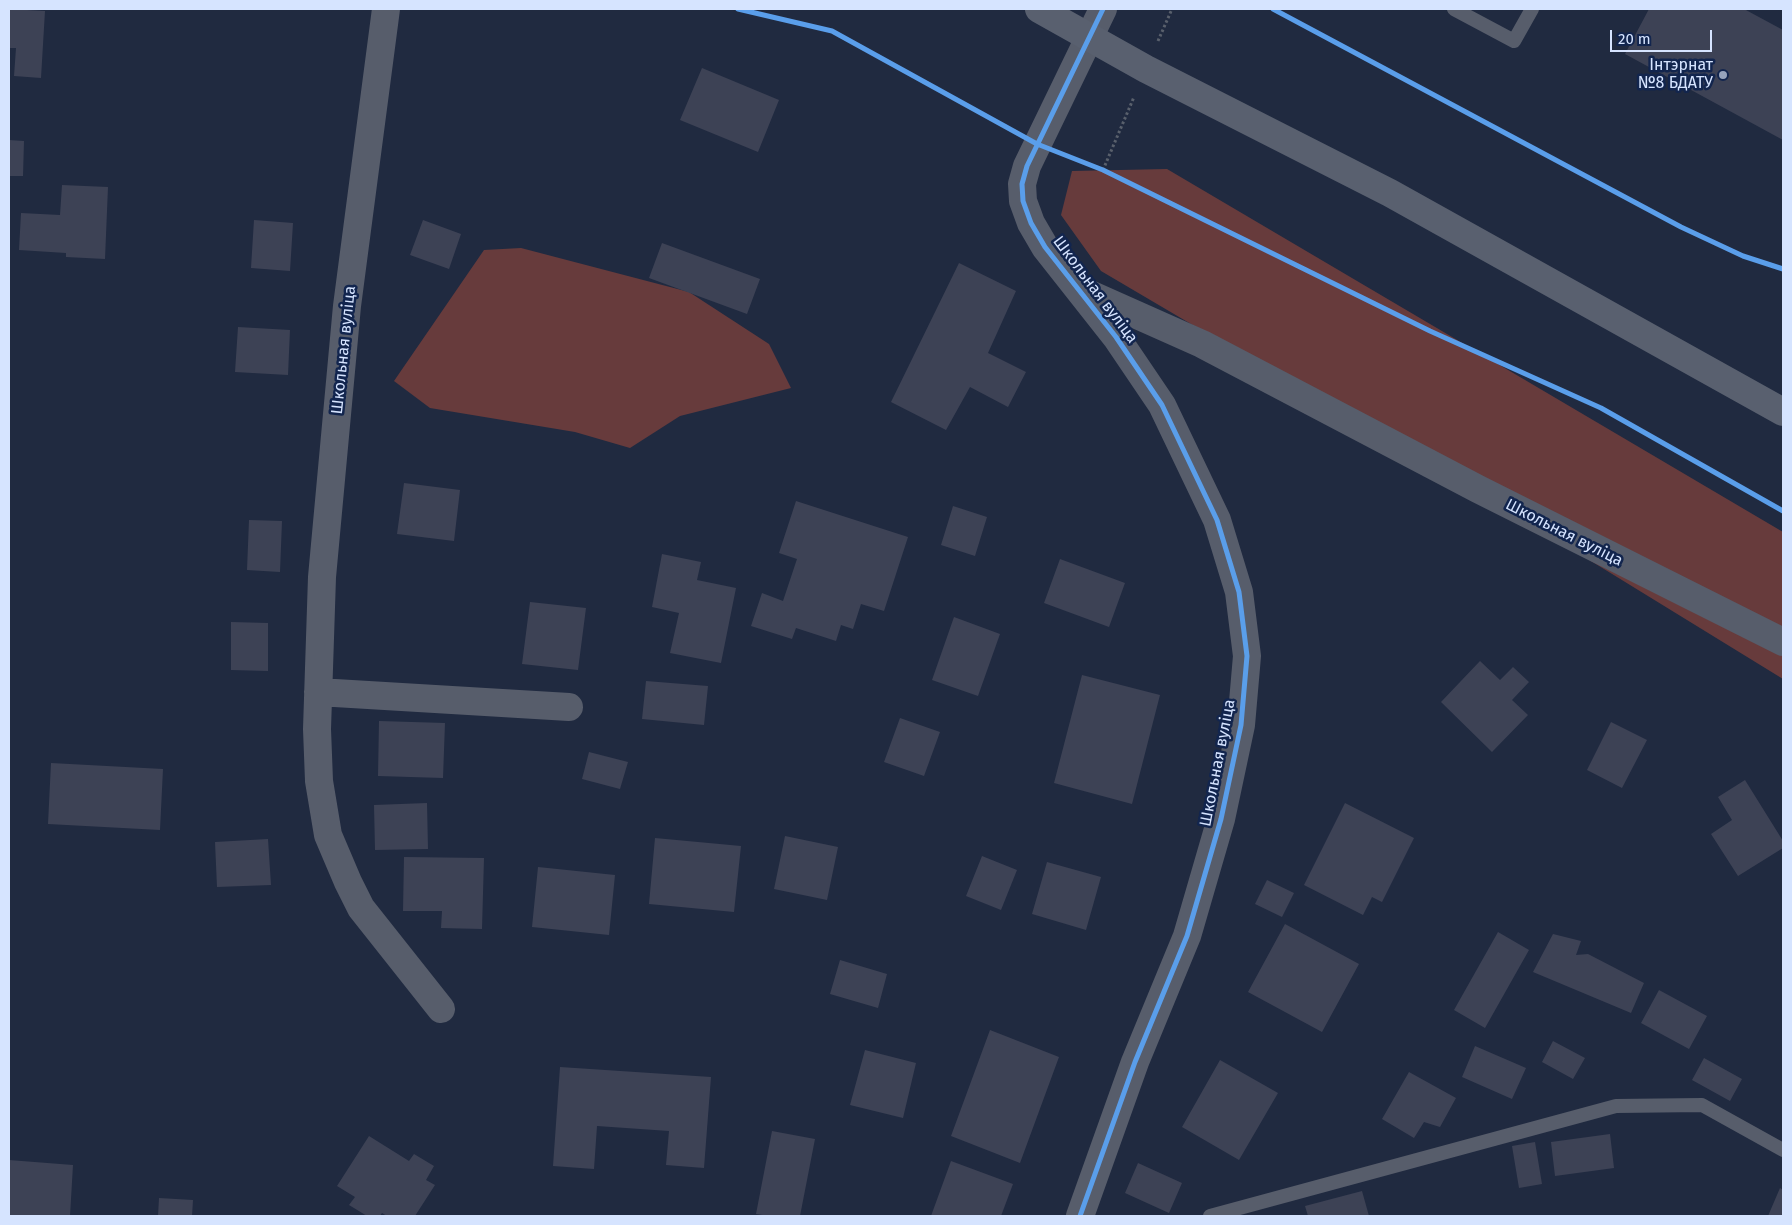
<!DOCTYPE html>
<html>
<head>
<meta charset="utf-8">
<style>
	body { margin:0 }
	#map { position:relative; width:1792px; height:1225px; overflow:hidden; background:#202a40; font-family:"Fira Sans",sans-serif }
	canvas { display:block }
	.frame { position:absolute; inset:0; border:10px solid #d6e4ff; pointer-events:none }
	.scale { position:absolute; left:1610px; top:30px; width:102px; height:22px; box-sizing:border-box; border:2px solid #d6e4ff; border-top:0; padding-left:6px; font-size:15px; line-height:18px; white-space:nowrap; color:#d6e4ff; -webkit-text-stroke:4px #12254e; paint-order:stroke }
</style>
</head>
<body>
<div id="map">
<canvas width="1792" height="1225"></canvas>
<div class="frame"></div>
<div class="scale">20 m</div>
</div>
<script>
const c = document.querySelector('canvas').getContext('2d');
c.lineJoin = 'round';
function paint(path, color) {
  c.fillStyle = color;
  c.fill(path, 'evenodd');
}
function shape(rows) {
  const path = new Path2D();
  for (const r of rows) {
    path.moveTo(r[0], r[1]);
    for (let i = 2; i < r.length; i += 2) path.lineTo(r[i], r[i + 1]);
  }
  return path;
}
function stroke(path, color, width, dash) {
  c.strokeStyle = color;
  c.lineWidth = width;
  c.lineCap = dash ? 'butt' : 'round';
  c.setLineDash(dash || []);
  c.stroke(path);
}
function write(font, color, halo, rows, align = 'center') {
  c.font = font + ' "Fira Sans",sans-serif';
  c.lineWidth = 5;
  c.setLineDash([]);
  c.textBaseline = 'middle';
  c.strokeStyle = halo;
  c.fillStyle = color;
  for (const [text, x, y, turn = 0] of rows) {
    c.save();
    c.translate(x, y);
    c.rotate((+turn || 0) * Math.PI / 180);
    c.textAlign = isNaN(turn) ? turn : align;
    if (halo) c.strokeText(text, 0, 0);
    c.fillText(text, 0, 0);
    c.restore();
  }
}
const green = shape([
	[1167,169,1783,532,1783,679,1534,526,1101,271,1061,215,1072,171],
	[521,248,689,292,769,344,791,388,680,416,630,448,575,432,430,408,394,381,484,250]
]);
const building = shape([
	[9,9,45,11,41,78,14,76,16,48,9,48],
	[1649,9,1744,9,1783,30,1783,140,1625,54],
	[702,68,779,100,758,152,680,120],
	[9,140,24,141,23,176,9,176],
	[62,185,108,187,105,259,66,257,66,253,19,250,21,213,60,215],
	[254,220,293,223,290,271,251,268],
	[423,220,461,234,449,269,410,255],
	[662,243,760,279,747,314,649,278],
	[959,263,1016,291,988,353,1026,372,1008,407,970,387,946,430,891,402],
	[238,327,290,330,288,375,235,372],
	[404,483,460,490,454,541,397,534],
	[796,501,908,537,884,611,861,604,853,629,841,625,836,641,796,628,792,639,751,626,762,593,783,601,797,559,779,553],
	[953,506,987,517,975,556,941,545],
	[249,520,282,521,280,572,247,570],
	[662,554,701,562,697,580,736,588,721,663,670,653,679,613,652,607],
	[1060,559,1125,583,1109,627,1044,603],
	[530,602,586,608,578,670,522,664],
	[954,617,1000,634,978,696,932,680],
	[231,622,268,623,268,671,231,670],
	[1480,661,1500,680,1513,667,1529,682,1512,700,1528,715,1492,752,1441,702],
	[1082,675,1160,695,1132,804,1054,783],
	[646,681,708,686,704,725,642,719],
	[900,718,940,732,924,776,884,762],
	[379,721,445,723,443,778,378,776],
	[1611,722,1647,740,1622,788,1587,770],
	[589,752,628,762,620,789,582,779],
	[51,763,163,769,160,830,48,824],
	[1745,780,1783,841,1783,848,1738,876,1711,834,1732,820,1718,797],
	[427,803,428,849,375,850,374,805],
	[1345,803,1414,838,1382,902,1372,897,1363,915,1304,885],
	[785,836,838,847,827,900,774,889],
	[655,838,741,846,734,912,649,904],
	[268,839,271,885,217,887,215,842],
	[982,856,1017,870,1001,910,966,896],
	[404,857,484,858,482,929,441,928,442,911,403,911],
	[1047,862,1101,877,1086,930,1032,914],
	[538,867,615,875,609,935,532,927],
	[1267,880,1294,893,1282,917,1255,904],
	[1285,924,1359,964,1322,1032,1248,992],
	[1498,932,1529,950,1485,1028,1454,1010],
	[1553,934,1581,941,1576,955,1588,954,1644,983,1631,1013,1533,972],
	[840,960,887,974,878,1008,830,994],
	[1659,990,1707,1016,1689,1049,1641,1023],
	[990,1030,1059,1057,1020,1163,951,1136],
	[1553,1041,1585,1058,1573,1079,1542,1062],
	[1475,1046,1526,1068,1512,1099,1462,1077],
	[865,1050,916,1063,903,1118,850,1105],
	[1704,1058,1742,1079,1730,1101,1692,1080],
	[1220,1060,1278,1093,1239,1160,1182,1127],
	[560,1067,711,1077,704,1168,666,1165,669,1131,597,1126,594,1169,553,1166],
	[1409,1072,1456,1098,1440,1127,1424,1122,1414,1138,1382,1119],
	[772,1131,815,1139,800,1216,769,1216,756,1214],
	[1610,1134,1614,1168,1555,1176,1551,1142],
	[369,1136,409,1161,414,1154,434,1166,426,1180,435,1185,415,1216,387,1216,382,1213,380,1216,367,1216,349,1205,355,1197,337,1186],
	[1535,1142,1542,1184,1519,1188,1512,1146],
	[9,1160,73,1165,70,1216,9,1216],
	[951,1161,1013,1184,1001,1216,931,1216],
	[1138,1163,1182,1183,1169,1213,1125,1193],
	[1780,1188,1783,1190,1783,1216,1768,1216],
	[1362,1191,1369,1216,1308,1216,1305,1206],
	[159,1198,193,1200,192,1216,158,1216]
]);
const path = shape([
	[738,9,832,31,1011,130],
	[1158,41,1172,9],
	[1067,156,1103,170,1430,331,1601,408,1783,511],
	[1103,170,1134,97]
]);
const lane = shape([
	[1454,9,1514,41,1532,9],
	[1210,1216,1616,1106,1702,1105,1783,1150]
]);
const street = shape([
	[386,9,347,306,322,577,317,729,319,781,328,835,348,882,361,908,441,1009],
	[1083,291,1202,344,1478,489,1783,642],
	[318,692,569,707],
	[1080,1216,1135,1062,1187,936,1221,819,1241,725,1247,656,1239,592,1217,520,1162,405,1116,337,1045,247,1031,223,1023,201,1022,184,1027,166,1103,9]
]);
const secondary = shape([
	[1039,9,1146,69,1390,193,1783,412]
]);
const cycleway = shape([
	[738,9,832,31,1037,144,1103,170,1430,331,1601,408,1783,511],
	[1273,9,1681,227,1743,256,1783,269],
	[1080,1216,1135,1062,1187,936,1221,819,1241,725,1247,656,1239,592,1217,520,1162,405,1116,337,1045,247,1031,223,1023,201,1022,184,1027,166,1103,9]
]);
const markers = [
	[1723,75,5,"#96a3bc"]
];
const poiNames = [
	["Інтэрнат",1713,66],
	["№8 БДАТУ",1713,84]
];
const streetNames = [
	["Школьная вуліца",1095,290,53],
	["Школьная вуліца",344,350,-84],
	["Школьная вуліца",1564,533,27],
	["Школьная вуліца",1218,763,-79]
];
paint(green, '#673b3c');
paint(building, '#3d4255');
stroke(path, '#59606c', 3, [2.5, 2.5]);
stroke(lane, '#575d6b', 14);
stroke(street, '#575d6b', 28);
stroke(secondary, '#59606f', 28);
stroke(cycleway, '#5a9eea', 5);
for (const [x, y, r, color] of markers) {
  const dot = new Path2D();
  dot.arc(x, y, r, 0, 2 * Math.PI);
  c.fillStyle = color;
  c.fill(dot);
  stroke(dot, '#12254e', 2);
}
write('16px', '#d6e4ff', '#12254e', poiNames, 'right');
write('16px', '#d6e4ff', '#12254e', streetNames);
</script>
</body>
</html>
